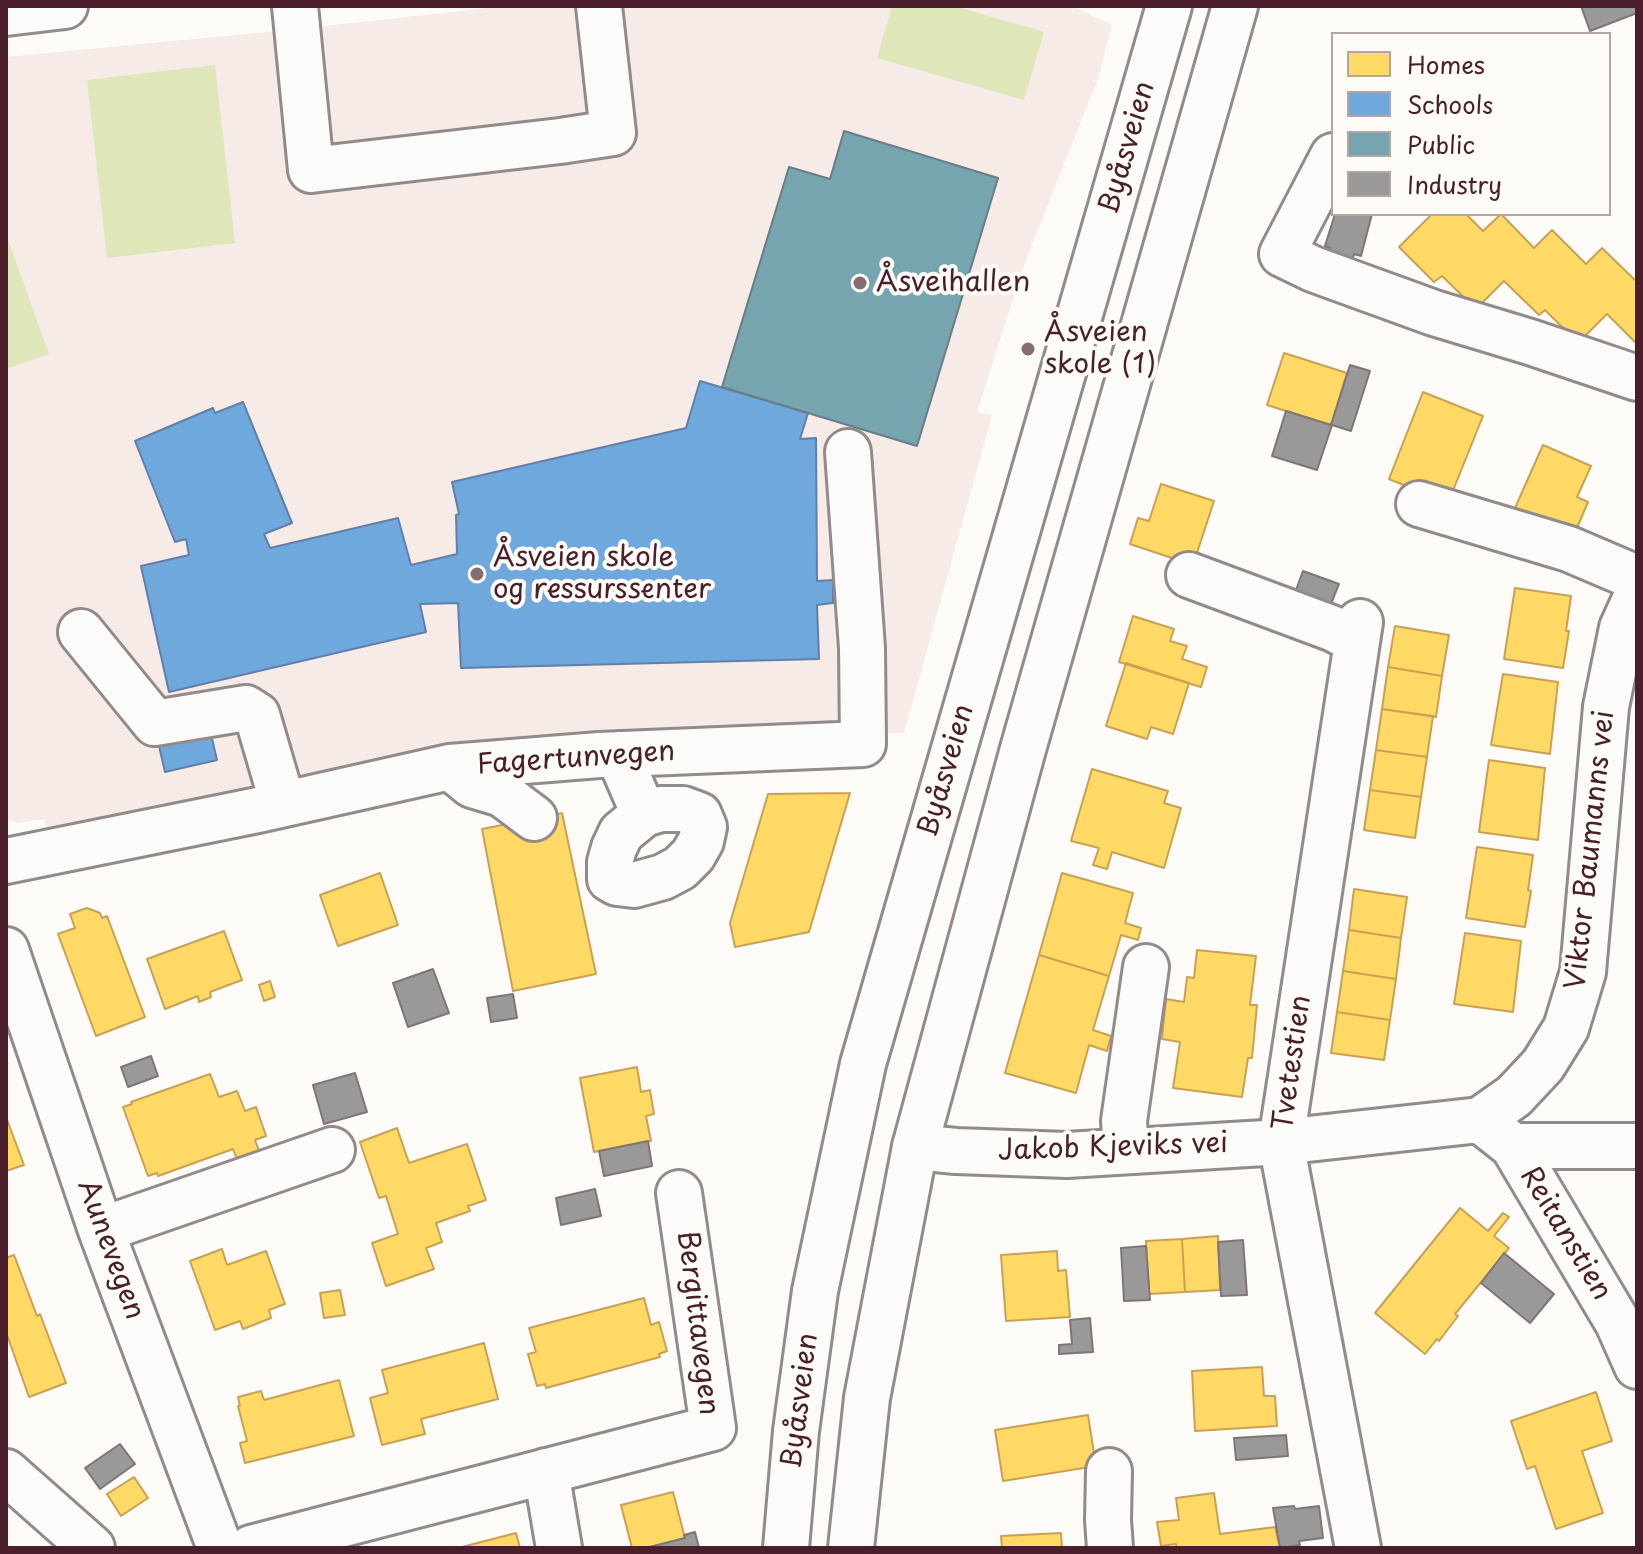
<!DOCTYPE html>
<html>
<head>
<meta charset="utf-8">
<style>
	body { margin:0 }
	#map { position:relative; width:1643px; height:1554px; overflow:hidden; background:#fcfbf8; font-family:"Playpen Sans",sans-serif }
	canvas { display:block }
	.frame { position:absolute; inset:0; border:8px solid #4a1f2b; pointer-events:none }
	.legend { position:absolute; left:1331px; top:32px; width:280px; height:184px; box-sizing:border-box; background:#fdfcf7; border:2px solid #b5a4a5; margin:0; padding:10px 14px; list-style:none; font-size:24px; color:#4a1f2b }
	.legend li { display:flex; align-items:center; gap:16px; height:40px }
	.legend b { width:40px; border:2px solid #b5a4a5 }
</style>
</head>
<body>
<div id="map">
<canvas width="1643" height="1554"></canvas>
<div class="frame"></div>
<ul class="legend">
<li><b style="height:22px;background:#ffd966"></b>Homes</li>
<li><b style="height:22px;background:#6fa8dc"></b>Schools</li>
<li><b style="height:22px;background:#76a5af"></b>Public</li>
<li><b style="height:22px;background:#999"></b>Industry</li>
</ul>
</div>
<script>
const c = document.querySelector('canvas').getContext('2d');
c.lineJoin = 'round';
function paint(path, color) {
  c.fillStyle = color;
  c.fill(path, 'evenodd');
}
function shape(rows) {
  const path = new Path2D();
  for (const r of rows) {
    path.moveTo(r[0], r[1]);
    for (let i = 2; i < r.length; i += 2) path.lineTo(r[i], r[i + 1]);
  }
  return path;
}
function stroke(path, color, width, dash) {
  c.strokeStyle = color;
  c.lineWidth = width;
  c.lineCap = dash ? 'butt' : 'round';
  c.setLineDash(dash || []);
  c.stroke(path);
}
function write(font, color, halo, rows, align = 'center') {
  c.font = font + ' "Playpen Sans",sans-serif';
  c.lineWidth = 8;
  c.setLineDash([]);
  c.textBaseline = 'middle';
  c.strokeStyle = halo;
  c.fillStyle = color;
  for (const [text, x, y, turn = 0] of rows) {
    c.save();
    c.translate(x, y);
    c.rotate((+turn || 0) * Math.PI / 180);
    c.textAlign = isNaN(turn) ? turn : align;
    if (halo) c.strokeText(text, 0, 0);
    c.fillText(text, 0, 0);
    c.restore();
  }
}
const built = shape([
	[506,6,1072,6,1112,25,1098,79,1025,262,977,412,992,415,904,733,599,738,278,783,50,834,43,819,18,823,6,820,6,57,298,29]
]);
const green = shape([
	[892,6,954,6,1044,32,1024,100,877,58],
	[215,65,235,243,107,258,87,80],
	[6,234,49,354,6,369]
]);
const homes = shape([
	[1432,214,1466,214,1483,231,1501,214,1534,248,1552,230,1586,264,1602,248,1637,282,1637,344,1607,314,1578,343,1545,310,1539,315,1504,281,1476,309,1442,276,1434,282,1399,247,1432,214],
	[1284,353,1347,373,1331,425,1267,405,1284,353],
	[1423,392,1483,416,1448,503,1389,479,1423,392],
	[1543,445,1591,466,1577,497,1588,502,1574,535,1515,508,1543,445],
	[1161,484,1214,501,1193,565,1130,544,1138,518,1149,521,1161,484],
	[1515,588,1571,596,1566,631,1569,631,1563,668,1504,659,1515,588],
	[1133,616,1174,629,1170,641,1187,646,1182,659,1207,667,1201,687,1119,662,1133,616],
	[1395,626,1449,635,1442,676,1388,667,1395,626],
	[1126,663,1189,683,1173,734,1151,727,1147,739,1106,726,1126,663],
	[1388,667,1442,676,1436,717,1382,709,1388,667],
	[1503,674,1558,682,1550,754,1491,745,1503,674],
	[1382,709,1433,716,1427,757,1376,750,1382,709],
	[1376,750,1427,757,1421,797,1370,790,1376,750],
	[1489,760,1545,768,1538,840,1479,832,1489,760],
	[1092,769,1168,791,1164,803,1181,808,1164,868,1112,852,1107,869,1093,865,1099,848,1071,841,1092,769],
	[1370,790,1421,797,1415,838,1364,830,1370,790],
	[850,793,809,932,735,947,730,923,768,794,850,793],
	[562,813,596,974,513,991,482,829,562,813],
	[1477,847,1533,855,1528,890,1531,891,1525,927,1466,918,1477,847],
	[380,873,398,925,338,946,320,895,380,873],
	[1062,873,1133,893,1125,923,1141,928,1138,940,1121,935,1109,976,1039,955,1062,873],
	[1354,889,1407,897,1401,938,1349,930,1354,889],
	[87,908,100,913,102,918,107,916,145,1017,96,1036,58,934,75,928,70,914,87,908],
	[1349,930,1401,938,1396,979,1343,971,1349,930],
	[224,931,242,980,210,992,211,997,199,1002,198,996,165,1009,147,959,224,931],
	[1465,933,1521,941,1513,1012,1454,1004,1465,933],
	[1197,950,1256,956,1250,1005,1257,1005,1252,1058,1248,1058,1242,1097,1173,1088,1180,1042,1162,1039,1166,999,1184,1002,1187,977,1194,978,1197,950],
	[1039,955,1109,976,1093,1030,1111,1036,1107,1051,1089,1045,1076,1093,1005,1073,1039,955],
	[1343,971,1396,979,1390,1020,1337,1012,1343,971],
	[270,981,275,997,264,1001,259,985,270,981],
	[1337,1012,1390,1020,1384,1060,1331,1053,1337,1012],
	[637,1067,641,1092,650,1090,654,1114,646,1116,651,1141,594,1152,580,1078,637,1067],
	[210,1074,219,1097,237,1091,245,1111,256,1107,266,1136,255,1140,259,1151,237,1159,233,1149,158,1176,157,1173,148,1176,123,1107,132,1104,131,1102,210,1074],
	[6,1117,24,1165,6,1171,6,1117],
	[397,1128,409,1163,467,1144,486,1200,468,1206,470,1211,436,1223,442,1242,426,1248,434,1269,386,1286,372,1243,398,1234,386,1196,379,1198,360,1142,397,1128],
	[1460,1208,1488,1231,1503,1213,1509,1217,1494,1236,1509,1248,1455,1314,1458,1316,1439,1341,1437,1339,1425,1354,1375,1313,1460,1208],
	[1218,1236,1220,1290,1185,1292,1182,1239,1218,1236],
	[1182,1239,1185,1292,1149,1294,1146,1241,1182,1239],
	[222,1249,227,1265,266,1251,285,1304,269,1310,271,1318,243,1329,240,1321,215,1330,190,1261,222,1249],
	[1057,1251,1058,1271,1066,1270,1070,1317,1006,1321,1001,1255,1057,1251],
	[14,1255,37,1316,40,1314,66,1383,29,1397,6,1332,6,1258,14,1255],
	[340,1290,345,1315,324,1318,320,1293,340,1290],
	[644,1298,651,1325,659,1322,667,1351,659,1354,660,1357,546,1388,545,1384,537,1386,528,1354,536,1352,529,1328,644,1298],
	[484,1343,498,1399,421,1419,425,1434,382,1445,370,1398,388,1393,382,1370,484,1343],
	[1262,1367,1264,1396,1275,1396,1277,1426,1195,1431,1192,1371,1262,1367],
	[339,1380,354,1436,245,1463,240,1443,247,1441,238,1406,240,1406,238,1397,261,1391,264,1400,339,1380],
	[1596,1392,1612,1441,1582,1451,1603,1513,1556,1529,1535,1466,1527,1469,1511,1421,1596,1392],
	[1088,1415,1096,1466,1003,1481,995,1430,1088,1415],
	[134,1477,148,1498,121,1516,107,1494,134,1477],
	[673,1492,685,1538,646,1548,632,1548,621,1505,673,1492],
	[1214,1493,1220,1534,1275,1527,1280,1548,1176,1548,1176,1544,1161,1546,1157,1522,1179,1520,1176,1498,1214,1493],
	[516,1533,520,1548,458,1548,516,1533],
	[1061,1533,1062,1548,1002,1548,1001,1536,1061,1533]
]);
const schools = shape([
	[700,381,808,413,800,439,816,438,817,581,833,580,833,603,817,605,819,659,461,668,458,603,420,604,426,632,169,692,141,566,189,555,186,539,175,542,135,441,213,408,215,413,243,402,292,523,264,534,270,548,398,518,411,565,457,554,456,515,459,514,452,482,686,428,700,381],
	[211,734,217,760,165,772,159,746,211,734]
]);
const public = shape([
	[844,131,998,178,917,446,722,387,789,167,830,179,844,131]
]);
const industry = shape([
	[1581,6,1637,6,1637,13,1590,31,1581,6],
	[1335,214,1372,214,1361,256,1354,254,1352,261,1328,254,1330,248,1325,246,1335,214],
	[1350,365,1370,371,1351,431,1332,425,1317,470,1272,456,1286,411,1331,425,1350,365],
	[1303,571,1339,584,1327,614,1292,601,1303,571],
	[433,969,449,1013,408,1027,393,983,433,969],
	[513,994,517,1018,491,1022,487,998,513,994],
	[151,1056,158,1076,128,1087,121,1067,151,1056],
	[355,1073,367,1112,324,1124,313,1085,355,1073],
	[648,1141,652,1166,604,1176,599,1151,648,1141],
	[595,1189,601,1216,561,1225,556,1198,595,1189],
	[1243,1240,1247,1295,1221,1296,1218,1242,1243,1240],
	[1146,1246,1150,1300,1124,1301,1121,1248,1146,1246],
	[1504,1253,1554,1294,1530,1323,1481,1283,1504,1253],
	[1090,1318,1093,1352,1059,1354,1059,1345,1072,1344,1070,1320,1090,1318],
	[1286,1435,1288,1456,1236,1460,1234,1438,1286,1435],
	[120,1444,135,1464,100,1489,85,1468,120,1444],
	[1294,1506,1295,1509,1319,1506,1323,1538,1299,1541,1300,1545,1280,1548,1273,1508,1294,1506],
	[695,1532,699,1548,646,1548,685,1538,684,1535,695,1532]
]);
const minor = shape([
	[295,6,311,170,560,141,613,133,599,6],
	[6,13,65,6],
	[1333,156,1282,254,1313,269,1434,313,1530,342,1637,378],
	[1419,504,1569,549,1637,578],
	[1189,575,1334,629,1357,641],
	[81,632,155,723,246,708,257,715,283,804],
	[618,754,644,814,621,833,614,848,610,862,610,879,617,883,634,885,663,877,680,868,693,855,701,841,704,827,699,815,683,809,661,809,644,814],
	[450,767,472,785,502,794,534,818],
	[6,861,258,810,450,767,599,755,863,744,862,648,848,452],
	[6,950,101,1230,220,1548],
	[1480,1120,1514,1096,1543,1065,1566,1028,1583,972,1606,707,1622,628,1637,595],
	[1513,1146,1618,1323,1637,1366],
	[915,1147,956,1151,1067,1155,1281,1142,1480,1120,1513,1146,1637,1146],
	[1126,1150,1124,1121,1146,967],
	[101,1230,332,1150],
	[546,1471,559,1548],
	[1109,1471,1108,1520,1110,1548],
	[6,1472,92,1548],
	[251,1548,713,1428,679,1193],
	[1358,1548,1281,1142,1360,622]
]);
const major = shape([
	[786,1548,796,1431,815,1291,863,1064,1169,6],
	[851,1548,867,1398,915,1147,1023,749,1235,6]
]);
const markers = [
	[860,283,8,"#886c73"],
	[1028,349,8,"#886c73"],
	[477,574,8,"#886c73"]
];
const streetNames = [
	["Byåsveien",1128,148,-74],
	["Fagertunvegen",576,759,-4],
	["Byåsveien",947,771,-74],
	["Viktor Baumanns vei",1591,850,-84],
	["Tvetestien",1293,1063,-82],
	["Jakob Kjeviks vei",1113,1148,-2],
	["Reitanstien",1565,1234,59],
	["Aunevegen",110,1250,70],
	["Bergittavegen",697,1323,83],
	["Byåsveien",801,1401,-83]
];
const poiNames = [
	["Åsveihallen",876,283],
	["Åsveien",1044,333],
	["skole (1)",1044,365],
	["Åsveien skole",493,558],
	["og ressurssenter",493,590]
];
paint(built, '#f6ebe7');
paint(green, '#dfe6ba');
paint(homes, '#ffd966');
stroke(homes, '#c9a154', 2);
paint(schools, '#6fa8dc');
stroke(schools, '#647fa7', 2);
paint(public, '#76a5af');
stroke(public, '#697d87', 2);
paint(industry, '#999');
stroke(industry, '#817478', 2);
stroke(minor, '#928a8b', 50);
stroke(major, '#928a8b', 50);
stroke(minor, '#fbfbf9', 44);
stroke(major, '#fbfbf9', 44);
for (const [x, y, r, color] of markers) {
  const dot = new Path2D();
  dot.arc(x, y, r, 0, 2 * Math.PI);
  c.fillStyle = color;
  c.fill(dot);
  stroke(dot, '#fdfcf7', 3);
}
write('28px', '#4a1f2b', '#fdfcf7', streetNames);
write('28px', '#4a1f2b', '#fdfcf7', poiNames, 'left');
</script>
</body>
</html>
